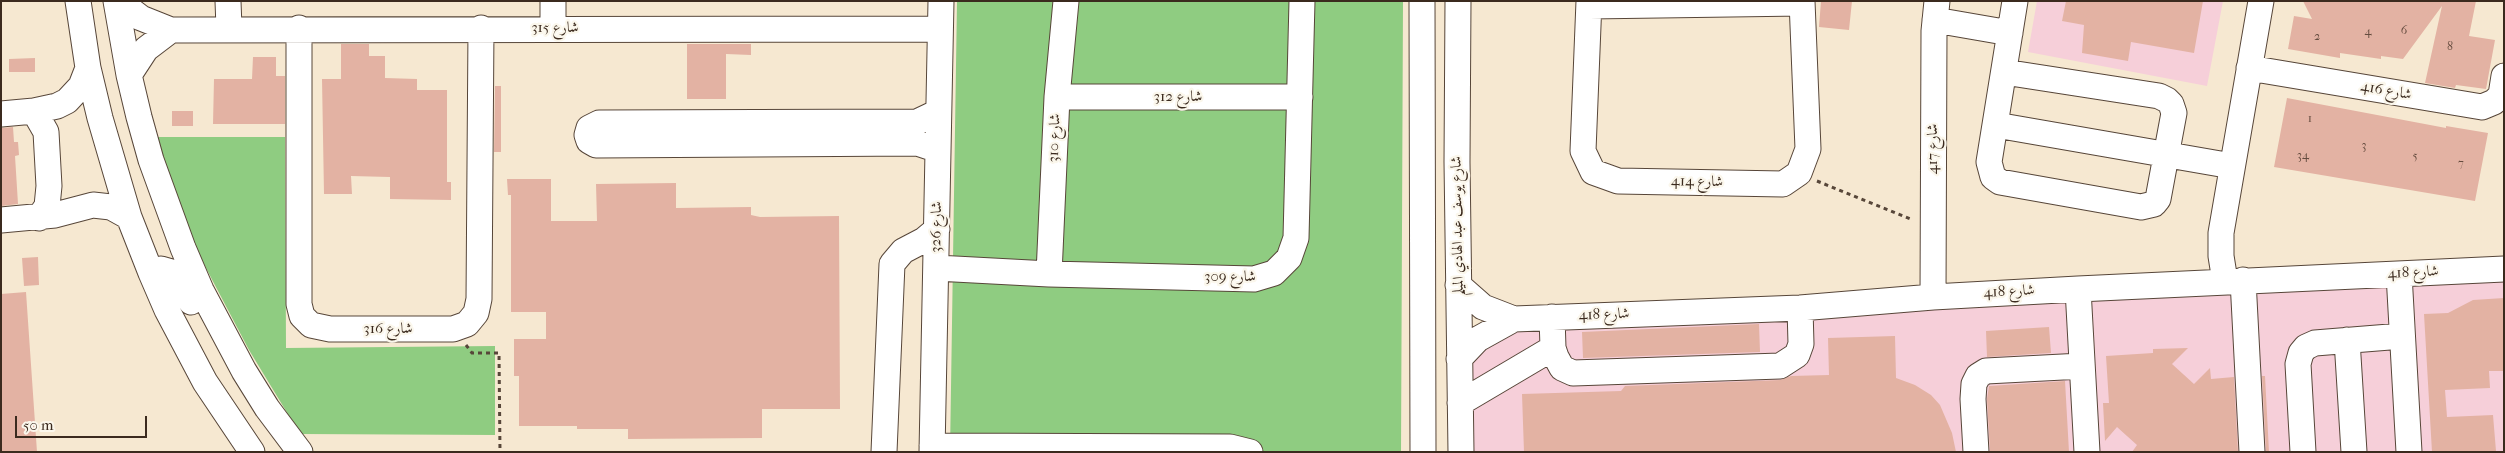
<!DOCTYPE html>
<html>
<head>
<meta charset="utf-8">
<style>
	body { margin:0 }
	#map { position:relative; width:2505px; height:453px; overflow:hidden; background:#f6e8d1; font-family:"IM FELL French Canon",serif }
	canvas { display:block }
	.frame { position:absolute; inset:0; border:2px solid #3b2a1e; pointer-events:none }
	.scale { position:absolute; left:15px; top:416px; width:132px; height:22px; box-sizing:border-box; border:2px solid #3b2a1e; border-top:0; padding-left:6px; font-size:15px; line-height:18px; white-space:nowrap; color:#3b2a1e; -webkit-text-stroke:4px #fbf7ec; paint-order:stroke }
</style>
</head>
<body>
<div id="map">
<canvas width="2505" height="453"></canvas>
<div class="frame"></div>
<div class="scale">50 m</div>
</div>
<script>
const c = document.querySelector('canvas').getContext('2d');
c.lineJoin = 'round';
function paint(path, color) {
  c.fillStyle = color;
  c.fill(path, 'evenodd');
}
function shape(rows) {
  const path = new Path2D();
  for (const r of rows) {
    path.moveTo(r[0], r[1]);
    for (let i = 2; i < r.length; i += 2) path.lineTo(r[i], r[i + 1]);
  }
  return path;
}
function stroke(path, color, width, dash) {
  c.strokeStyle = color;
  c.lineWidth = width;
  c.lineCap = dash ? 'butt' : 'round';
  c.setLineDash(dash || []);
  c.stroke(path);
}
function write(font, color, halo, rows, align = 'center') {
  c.font = font + ' "IM FELL French Canon",Amiri,serif';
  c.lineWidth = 4.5;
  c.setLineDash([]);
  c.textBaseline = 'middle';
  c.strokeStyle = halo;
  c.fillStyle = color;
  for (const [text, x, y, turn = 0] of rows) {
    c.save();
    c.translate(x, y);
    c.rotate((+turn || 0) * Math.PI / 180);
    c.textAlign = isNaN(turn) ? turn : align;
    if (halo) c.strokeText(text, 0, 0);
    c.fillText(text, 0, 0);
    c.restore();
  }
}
const built = shape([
	[2037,1,2223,1,2207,86,2028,52],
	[2504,270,2504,452,1471,452,1470,370,1473,356,1507,329]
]);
const green = shape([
	[957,1,1403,1,1401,452,950,452],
	[155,137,285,137,286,348,495,346,495,435,300,434,249,350,196,249]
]);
const building = shape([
	[1821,1,1852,1,1849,30,1819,27],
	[2066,1,2203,1,2194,53,2131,42,2128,61,2082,53,2084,25,2062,21],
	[2303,1,2476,1,2469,36,2495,40,2486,89,2456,85,2455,88,2425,83,2442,6,2403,59,2381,56,2381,59,2340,53,2340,58,2288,49,2294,16,2312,19],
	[341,44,369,44,369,56,385,56,385,78,417,79,417,90,447,90,447,182,451,182,451,200,390,199,390,177,351,176,352,194,324,194,322,79,341,79],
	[687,44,751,44,751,55,726,54,726,99,687,99],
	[253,57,276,57,276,76,285,76,285,124,213,124,214,79,252,79],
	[35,58,35,72,9,72,9,59],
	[495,86,501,86,501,152,494,152],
	[2287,98,2446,128,2446,126,2488,133,2475,201,2274,167],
	[172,111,193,111,193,126,172,126],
	[13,127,14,142,18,142,19,155,15,156,18,204,1,206,1,128],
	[507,179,551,179,551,221,597,221,596,184,676,183,676,208,751,207,751,215,760,217,839,216,840,409,762,409,762,438,628,439,628,429,577,429,577,426,519,426,519,376,514,376,514,339,546,339,546,312,511,312,511,195,508,195],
	[38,257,39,285,24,286,22,258],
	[26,292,37,452,1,452,1,294],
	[2504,298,2504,371,2489,371,2490,388,2445,390,2447,417,2493,415,2496,451,2432,452,2424,314,2448,313,2473,300],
	[1759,324,1760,352,1583,358,1582,332],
	[2049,327,2051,353,1987,357,1986,331],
	[1895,336,1896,378,1915,385,1931,395,1940,405,1952,433,1956,452,1524,452,1522,394,1621,391,1625,386,1780,380,1791,376,1829,375,1828,338],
	[2188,348,2172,364,2194,384,2210,368,2211,379,2234,377,2238,452,2132,452,2137,445,2117,427,2105,441,2103,403,2109,403,2106,356,2153,353,2153,349],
	[2262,376,2265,376,2269,452,2266,452],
	[2065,381,2069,452,1990,452,1987,399,1989,386]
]);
const path = shape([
	[1817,181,1913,220],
	[466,345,472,353,499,353,500,452]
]);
const minor = shape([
	[78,1,88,68,100,118,129,217,151,273,167,310,205,382,252,452],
	[116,1,129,75,139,117,151,160,183,248,201,290,244,371,267,408,300,452],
	[119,1,141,18,171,30,940,29],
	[228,1,229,28],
	[1422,1,1423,452],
	[1458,1,1457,162,1461,452],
	[1589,1,1583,151,1593,172,1618,181,1783,184,1799,173,1808,149,1802,1],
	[1589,6,1802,3],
	[1935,20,2010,33],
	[299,28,299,304,302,316,311,325,330,329,453,329,467,324,476,313,479,299,481,28],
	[553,28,553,1],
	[2249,68,2482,107,2494,102,2501,95,2504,76],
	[2004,72,2159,96,2167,100,2171,104,2174,113,2158,199,2154,204,2141,207,2000,182,1993,177,1989,162,2015,1],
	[129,75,146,49,171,30],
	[1057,97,1300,97],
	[34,111,46,132,49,186,47,206,39,218],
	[1,114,34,111,57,106,67,101,81,86,88,68],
	[1996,125,2232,166],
	[938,150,917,143,596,145,589,141,587,135,589,128,599,123,917,122,938,112],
	[1,220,55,215,93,205,111,207,129,217],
	[936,268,1049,274,1254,279,1274,273,1289,258,1296,238,1302,1],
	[151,273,161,269,175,273,191,302],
	[1049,274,1057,97,1066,1],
	[2399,274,2409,452],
	[2243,280,2252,452],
	[2225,281,2221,256,2221,233,2261,1],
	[1458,285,1483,307,1514,319,1800,308,1933,297,2078,289,2504,269],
	[2078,289,2087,452],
	[1933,297,1934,31,1937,1],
	[1552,317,1553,348,1556,357,1562,368,1573,373,1780,366,1797,355,1801,344,1800,308],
	[2347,340,2354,452],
	[1459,359,1478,339,1514,319],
	[1460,403,1553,348],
	[932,446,1230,447,1250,452],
	[884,452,892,264,903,251,924,240,937,229],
	[932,452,941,1],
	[1976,452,1973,399,1974,384,1978,376,1986,371,2082,366],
	[2303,452,2298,364,2301,353,2306,347,2315,343,2402,336]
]);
const numberNames = [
	["6",2404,31],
	["4",2368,32],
	["2",2317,37],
	["8",2450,47],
	["1",2310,119],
	["3",2364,146],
	["34",2303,156],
	["5",2415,157],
	["7",2461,164]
];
const streetNames = [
	["شارع 315",555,28],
	["شارع 416",2386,91,10],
	["شارع 312",1178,97],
	["شارع 310",1055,138,-88],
	["شارع 417",1933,149,-90],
	["شارع 414",1697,182,1],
	["شارع يوسف عبد الهادي الميلم",1458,226,-91],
	["شارع 326",937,227,-89],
	["شارع 418",2413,273,-3],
	["شارع 309",1230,277],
	["شارع 418",2009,292,-3],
	["شارع 418",1604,315,-2],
	["شارع 316",388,329]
];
paint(built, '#f6cfd9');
paint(green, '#8fcc81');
paint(building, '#e3b2a3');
stroke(minor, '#574639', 27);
stroke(path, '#574639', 3, [4, 4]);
stroke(minor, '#fff', 25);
write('12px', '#654c3f', null, numberNames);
write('15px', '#3b2a1e', '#fbf7ec', streetNames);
</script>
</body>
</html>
